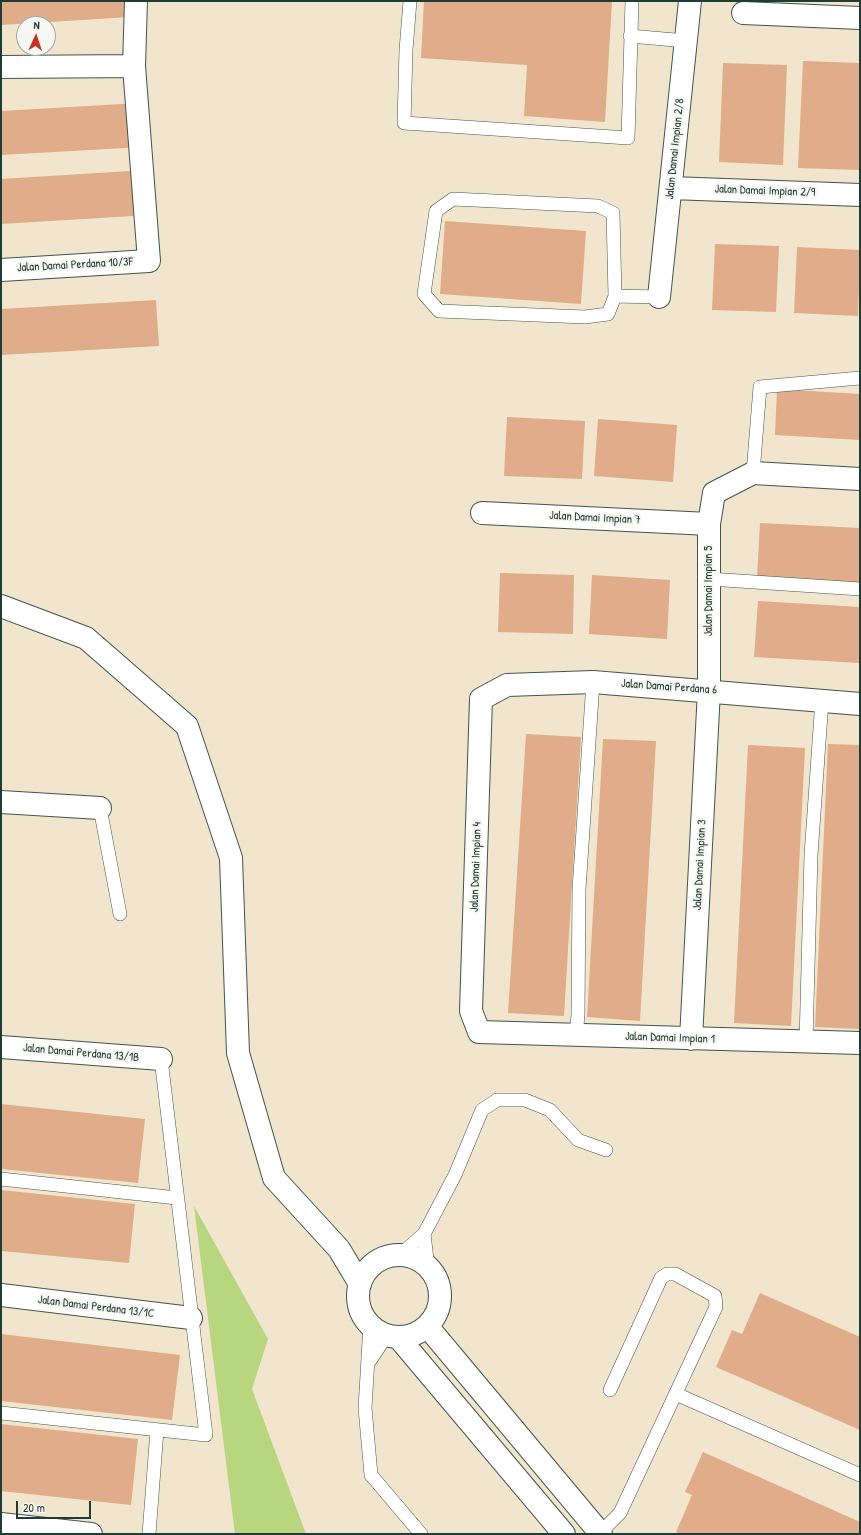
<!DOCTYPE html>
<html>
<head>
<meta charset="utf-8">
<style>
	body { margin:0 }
	#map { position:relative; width:861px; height:1535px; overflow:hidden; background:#f1e5ce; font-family:"Patrick Hand",sans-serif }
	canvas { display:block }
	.frame { position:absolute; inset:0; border:2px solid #1f3d34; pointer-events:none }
	.north { position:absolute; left:16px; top:16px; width:40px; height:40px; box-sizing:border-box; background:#f6f6f2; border:1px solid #a0aca6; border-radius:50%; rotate:3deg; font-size:11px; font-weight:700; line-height:16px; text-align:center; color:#1f3d34 }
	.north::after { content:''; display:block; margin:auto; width:14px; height:18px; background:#c8321e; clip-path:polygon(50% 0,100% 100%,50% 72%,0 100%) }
	.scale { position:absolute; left:16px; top:1501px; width:75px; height:18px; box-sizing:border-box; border:2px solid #1f3d34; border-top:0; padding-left:5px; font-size:12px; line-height:14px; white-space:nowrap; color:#1f3d34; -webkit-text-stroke:3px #f6f6f2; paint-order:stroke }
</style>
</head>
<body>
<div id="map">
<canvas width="861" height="1535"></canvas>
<div class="frame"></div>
<div class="north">N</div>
<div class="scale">20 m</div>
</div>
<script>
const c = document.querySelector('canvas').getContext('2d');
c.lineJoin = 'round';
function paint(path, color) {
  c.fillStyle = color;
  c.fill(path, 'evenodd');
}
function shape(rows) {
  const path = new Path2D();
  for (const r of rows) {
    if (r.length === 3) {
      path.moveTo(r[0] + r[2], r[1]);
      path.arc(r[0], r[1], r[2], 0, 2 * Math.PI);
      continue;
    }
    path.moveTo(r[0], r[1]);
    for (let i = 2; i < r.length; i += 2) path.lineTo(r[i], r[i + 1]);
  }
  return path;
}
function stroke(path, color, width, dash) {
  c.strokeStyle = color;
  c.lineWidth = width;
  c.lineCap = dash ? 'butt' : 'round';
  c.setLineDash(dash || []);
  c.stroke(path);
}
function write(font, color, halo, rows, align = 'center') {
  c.font = font + ' "Patrick Hand",sans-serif';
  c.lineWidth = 4;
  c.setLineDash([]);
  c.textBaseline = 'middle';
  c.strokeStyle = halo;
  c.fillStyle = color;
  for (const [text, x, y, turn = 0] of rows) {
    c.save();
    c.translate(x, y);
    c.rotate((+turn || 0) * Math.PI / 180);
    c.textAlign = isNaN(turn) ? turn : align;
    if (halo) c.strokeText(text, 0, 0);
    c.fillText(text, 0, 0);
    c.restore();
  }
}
const green = shape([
	[194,1206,268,1339,252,1389,306,1534,235,1534]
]);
const building = shape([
	[1,1,129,1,130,17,1,25],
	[424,1,612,1,605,122,524,116,527,65,421,58],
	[803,61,860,63,860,170,798,168],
	[723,63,787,65,783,165,719,162],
	[140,103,143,147,1,155,1,111],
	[146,170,149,215,1,224,1,179],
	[445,221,586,231,581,304,440,294],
	[715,244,779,246,776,312,712,310],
	[797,247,860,250,858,316,794,313],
	[156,300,159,346,1,355,1,309],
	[777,389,860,394,860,440,775,435],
	[507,417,585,421,582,479,504,476],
	[598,419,677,425,673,482,594,476],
	[760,523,860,528,860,583,757,577],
	[500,573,574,575,573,634,498,632],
	[592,575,670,580,667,639,589,634],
	[758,601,860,607,860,663,754,657],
	[526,734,581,737,564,1016,508,1013],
	[603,739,656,741,640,1021,587,1017],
	[828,744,860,745,860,1029,815,1027],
	[748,745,805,748,791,1026,734,1023],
	[1,1104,145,1119,138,1183,1,1169],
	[1,1190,135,1204,129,1263,1,1251],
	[760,1293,860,1337,860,1430,716,1367,732,1330,742,1334],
	[1,1334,180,1355,172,1420,1,1401],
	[1,1424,138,1439,131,1505,1,1491],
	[703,1452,860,1522,860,1534,681,1534,676,1532,692,1495,685,1492]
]);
const service = shape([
	[410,1,406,50,404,123,628,138,632,1],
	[630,36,686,41],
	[615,296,608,314,585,317,439,311,424,294,436,211,453,199,598,206,613,213,615,296,659,297],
	[753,473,760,387,860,378],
	[709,579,860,589],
	[100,808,120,914],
	[576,1035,578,1015,579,889,593,682],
	[806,1042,811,855,822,700],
	[1,1179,177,1198],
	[424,1234,428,1268],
	[399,1256,424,1234,455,1175,482,1110,497,1100,525,1100,550,1110,578,1140,606,1150],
	[370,1325,365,1408,371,1475,421,1534],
	[369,1362,387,1335],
	[676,1394,860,1475],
	[1,1413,206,1435,161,1059],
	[600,1533,620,1513,716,1307,715,1296,675,1274,667,1274,661,1278,610,1390],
	[149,1534,157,1430]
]);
const minor = shape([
	[743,13,860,18],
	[1,67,134,66],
	[671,188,860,195],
	[1,270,149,261,134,66,136,1],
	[659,297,690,1],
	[482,513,709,524],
	[1,606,86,638,187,726,231,858,238,1053,274,1178,339,1249,360,1284],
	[860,704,593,682,507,685,481,699,471,1011,479,1032,860,1043],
	[1,802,100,808],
	[691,1039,709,690,709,524,714,493,753,473,860,479],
	[1,1047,161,1059],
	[399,1296,41],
	[1,1295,191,1318],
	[427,1326,601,1534],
	[398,1337,564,1534],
	[1,1524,91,1534]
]);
const streetNames = [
	["Jalan Damai Impian 2/8",675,149,-84],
	["Jalan Damai Impian 2/9",765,191,2],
	["Jalan Damai Perdana 10/3F",75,265,-3],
	["Jalan Damai Impian 7",595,518,3],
	["Jalan Damai Impian 5",709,591,-90],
	["Jalan Damai Perdana 6",669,687,4],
	["Jalan Damai Impian 3",700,865,-87],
	["Jalan Damai Impian 4",476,867,-88],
	["Jalan Damai Impian 1",670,1038,2],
	["Jalan Damai Perdana 13/1B",81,1053,5],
	["Jalan Damai Perdana 13/1C",96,1307,7]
];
paint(green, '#b8d67d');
paint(building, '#e0ac89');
stroke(service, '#3e564b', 14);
stroke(minor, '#3e564b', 24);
stroke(service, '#fff', 13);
stroke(minor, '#fff', 22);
write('12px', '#1f3d34', '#f6f6f2', streetNames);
</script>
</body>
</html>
